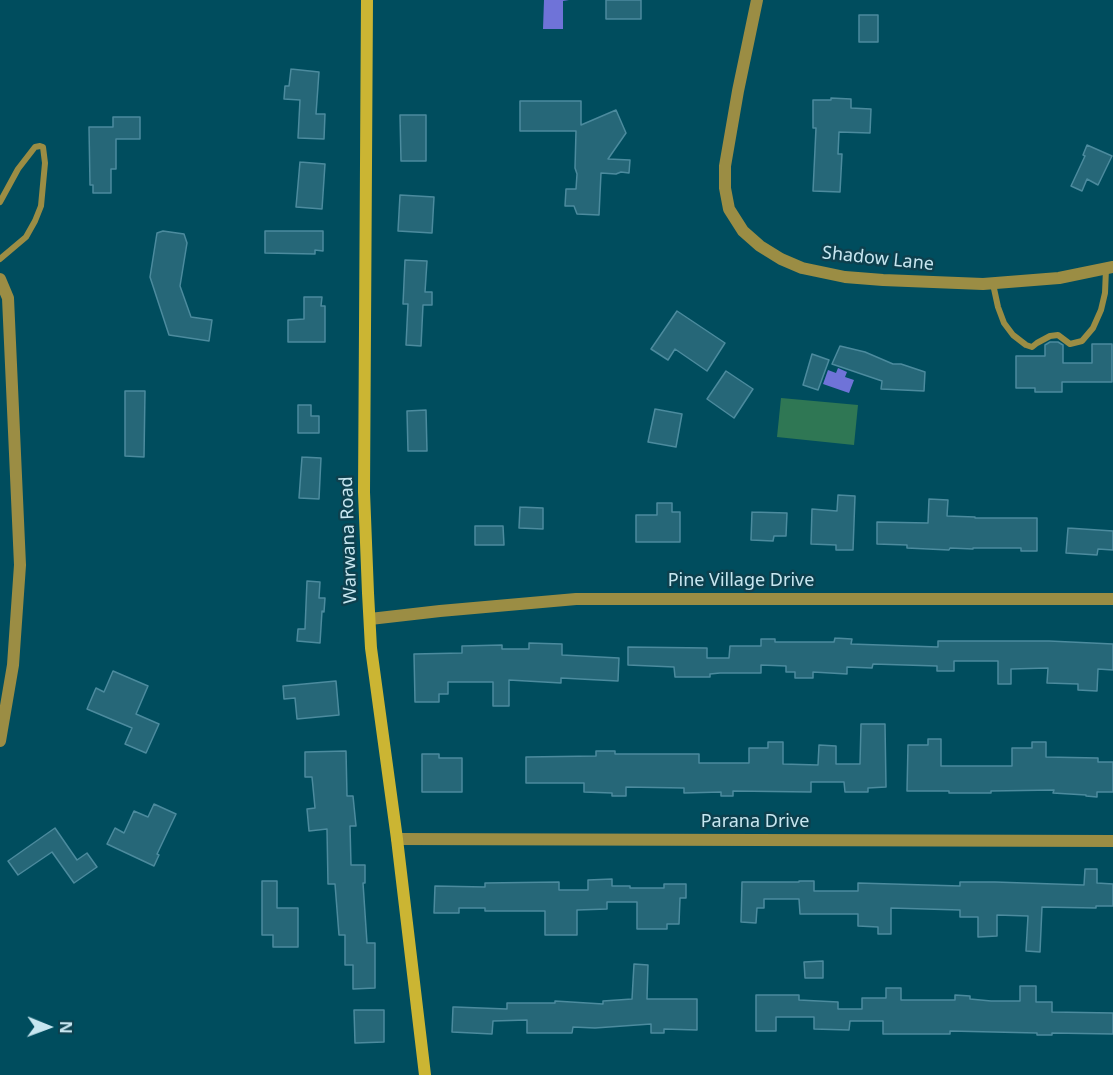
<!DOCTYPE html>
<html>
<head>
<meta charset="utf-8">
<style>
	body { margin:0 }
	#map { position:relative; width:1113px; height:1075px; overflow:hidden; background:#004d5e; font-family:"Noto Sans",sans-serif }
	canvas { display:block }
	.north { position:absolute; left:18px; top:997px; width:60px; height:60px; -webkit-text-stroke:4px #0d404e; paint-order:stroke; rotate:91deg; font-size:16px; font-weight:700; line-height:24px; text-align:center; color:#c7e6f0 }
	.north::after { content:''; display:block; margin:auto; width:21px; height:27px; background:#c7e6f0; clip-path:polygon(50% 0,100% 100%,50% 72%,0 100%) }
</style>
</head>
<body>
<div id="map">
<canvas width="1113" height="1075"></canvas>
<div class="north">N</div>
</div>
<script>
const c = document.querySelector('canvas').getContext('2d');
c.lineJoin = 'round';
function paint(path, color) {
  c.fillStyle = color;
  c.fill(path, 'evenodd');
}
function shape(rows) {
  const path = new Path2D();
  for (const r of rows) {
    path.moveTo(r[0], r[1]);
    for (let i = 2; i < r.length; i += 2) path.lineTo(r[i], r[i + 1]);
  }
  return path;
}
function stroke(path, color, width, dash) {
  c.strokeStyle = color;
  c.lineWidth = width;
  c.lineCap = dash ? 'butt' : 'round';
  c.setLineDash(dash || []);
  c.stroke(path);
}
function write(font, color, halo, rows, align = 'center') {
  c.font = font + ' "Noto Sans",sans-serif';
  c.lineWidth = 5;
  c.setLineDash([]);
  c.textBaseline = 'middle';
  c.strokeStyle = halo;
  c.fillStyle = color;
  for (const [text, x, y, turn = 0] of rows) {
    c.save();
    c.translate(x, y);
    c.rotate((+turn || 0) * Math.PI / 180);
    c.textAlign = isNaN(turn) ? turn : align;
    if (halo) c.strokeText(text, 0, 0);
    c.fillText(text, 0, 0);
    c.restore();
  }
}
const green = shape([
	[781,398,858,405,854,445,777,437]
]);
const water = shape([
	[544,0,569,0,563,1,563,29,543,29],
	[838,368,847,372,845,377,854,380,849,393,823,384,828,370,836,373]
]);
const building = shape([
	[606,0,641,0,641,19,606,19,606,0],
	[859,15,878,15,878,42,859,42,859,15],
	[291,69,319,72,316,114,325,114,324,139,298,138,300,100,284,99,285,86,289,86,291,69],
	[831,98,851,99,851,108,871,109,870,133,839,132,838,154,842,154,840,192,813,191,816,128,813,128,813,100,831,100,831,98],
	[520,101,581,101,581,125,616,110,626,133,608,159,630,160,629,173,621,172,616,174,601,173,599,215,577,214,574,206,565,206,566,189,576,189,577,174,575,168,576,131,520,131,520,101],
	[400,115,426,115,426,161,401,161,400,115],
	[113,117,140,117,140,139,116,139,116,169,111,169,111,193,93,193,93,185,90,185,89,127,113,127,113,117],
	[1087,145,1112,156,1098,185,1087,179,1082,191,1071,186,1085,156,1083,155,1087,145],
	[300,162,325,164,322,209,296,207,300,162],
	[400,195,434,197,432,233,398,231,400,195],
	[163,231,184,234,187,243,180,286,191,317,212,320,209,341,169,335,150,277,157,233,163,231],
	[265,231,323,231,323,251,315,250,315,254,265,253,265,231],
	[405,260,427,261,425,292,432,292,432,305,423,305,421,346,406,345,408,304,403,304,405,260],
	[304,297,322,297,321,306,325,306,325,342,288,342,288,320,304,319,304,297],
	[677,311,725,343,707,371,675,349,668,360,651,349,677,311],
	[1050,342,1058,342,1063,345,1063,363,1092,363,1092,344,1112,344,1112,382,1062,382,1062,392,1035,392,1035,388,1016,388,1016,356,1045,356,1045,345,1050,342],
	[840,346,865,352,893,364,901,364,925,372,924,391,881,389,882,381,832,364,840,346],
	[812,354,829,360,818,390,803,385,812,354],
	[726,371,753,389,734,418,707,399,726,371],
	[125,391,145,391,144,457,125,456,125,391],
	[298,405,311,405,311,416,319,416,319,433,298,433,298,405],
	[655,409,682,414,676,447,648,442,655,409],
	[426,410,427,451,408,451,407,411,426,410],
	[302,457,321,458,319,499,299,498,302,457],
	[838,495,855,496,853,550,836,550,836,545,811,544,812,509,837,511,838,495],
	[929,499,948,500,947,516,975,517,975,518,1037,518,1037,551,1021,551,1021,548,973,548,973,549,950,548,949,550,907,548,907,545,877,544,877,522,928,523,929,499],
	[657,503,672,503,672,512,680,512,680,542,636,542,636,515,657,515,657,503],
	[520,507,543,508,543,529,519,528,520,507],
	[752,512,787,513,786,536,774,536,773,541,751,540,752,512],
	[475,526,503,526,504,545,475,545,475,526],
	[1068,528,1113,531,1113,550,1098,549,1097,555,1066,553,1068,528],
	[307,581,320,582,319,598,325,598,324,612,322,611,320,643,297,641,298,629,305,629,307,581],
	[835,638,852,639,851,644,938,647,938,641,1049,641,1113,644,1113,670,1098,669,1097,691,1078,690,1078,684,1047,683,1048,668,1011,669,1011,684,998,684,998,661,954,661,954,671,937,671,937,666,873,664,872,668,847,667,847,674,813,672,813,678,795,678,795,672,786,672,786,666,761,665,761,673,720,673,710,674,710,677,675,677,674,667,628,665,628,647,707,648,707,658,729,658,730,646,761,646,761,639,775,639,775,642,834,642,835,638],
	[529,643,562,644,562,655,619,658,618,681,561,678,561,683,509,680,509,706,493,706,493,682,448,682,448,694,439,694,439,702,415,702,414,654,462,653,462,646,502,645,502,649,529,649,529,643],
	[113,671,148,686,136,714,159,724,146,753,125,744,132,728,87,709,96,688,104,692,113,671],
	[336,681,339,715,297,719,295,698,284,699,283,686,336,681],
	[861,724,885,724,886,787,868,788,868,792,845,792,844,782,811,782,811,792,733,791,733,796,721,796,721,792,684,793,684,788,626,787,626,796,612,796,612,793,584,792,584,783,526,783,526,757,596,756,596,751,615,751,615,754,699,754,699,763,749,763,749,748,768,748,768,742,783,742,783,764,818,765,819,745,836,746,836,764,860,764,861,724],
	[928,739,941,739,941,766,1012,766,1012,748,1032,748,1032,742,1046,742,1046,757,1098,758,1098,762,1113,762,1113,792,1097,792,1097,797,1086,796,1086,795,1053,793,1054,790,991,791,991,793,949,793,949,791,907,791,908,745,928,745,928,739],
	[346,751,347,796,353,796,356,826,350,826,351,865,365,865,365,883,363,883,367,943,375,943,375,988,353,989,353,965,345,965,345,935,339,935,335,884,328,884,327,829,309,831,307,809,315,808,312,777,305,777,305,752,346,751],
	[422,754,439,754,439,758,462,758,462,792,422,792,422,754],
	[154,804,176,814,157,854,159,855,154,866,107,844,115,828,124,833,134,811,148,817,154,804],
	[55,828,77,860,87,853,97,867,74,883,52,852,18,875,8,861,55,828],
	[1085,869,1097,869,1097,883,1113,884,1113,906,1096,906,1096,908,1042,907,1040,952,1026,951,1028,916,997,915,997,936,978,937,978,917,960,917,960,910,891,908,891,934,878,934,878,927,858,926,858,914,800,914,799,899,764,899,764,908,757,908,756,923,741,922,742,882,799,882,799,881,814,881,814,891,858,891,858,883,960,886,960,882,995,882,1084,885,1085,869],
	[612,879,612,886,630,886,630,888,664,888,664,884,686,884,686,898,680,898,679,924,667,924,667,929,637,929,637,902,607,902,607,909,577,910,577,935,545,935,545,911,485,911,485,908,459,908,459,913,434,913,435,886,485,887,485,883,559,882,559,890,588,890,588,880,612,879],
	[262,881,277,881,277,908,298,908,298,947,273,947,273,935,262,935,262,881],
	[823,961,823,978,805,978,804,962,823,961],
	[634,964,648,965,647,999,697,999,697,1030,664,1029,664,1033,651,1033,651,1024,595,1028,573,1027,572,1033,527,1033,527,1020,493,1021,492,1034,452,1032,453,1007,455,1007,507,1009,507,1003,555,1003,555,1001,603,1004,603,1001,632,999,634,964],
	[1020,986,1036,986,1036,1002,1052,1002,1052,1012,1113,1013,1113,1034,1052,1033,1052,1035,1037,1035,1037,1033,950,1031,950,1034,883,1034,883,1021,850,1021,849,1030,814,1029,814,1017,776,1017,776,1031,756,1031,756,995,799,995,799,1000,838,1002,838,1009,862,1009,862,998,886,998,886,988,901,988,901,1000,955,1000,955,995,970,996,970,999,991,1001,1020,1001,1020,986],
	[354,1010,384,1010,384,1042,355,1043,354,1010]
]);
const lane = shape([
	[0,202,18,169,35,147,40,146,43,147,45,163,41,206,35,221,26,237,0,259],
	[993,284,998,307,1004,323,1013,335,1026,345,1032,347,1037,343,1050,336,1058,335,1070,344,1082,341,1093,328,1101,310,1105,293,1106,269]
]);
const street = shape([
	[757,0,738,91,725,166,725,188,729,209,743,231,760,246,781,259,802,268,845,277,883,280,983,284,1059,278,1113,267],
	[0,279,8,298,20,565,13,665,0,741],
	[370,619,440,611,576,599,1113,599],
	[397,839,1113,841]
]);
const secondary = shape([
	[367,0,364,492,368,593,371,648,397,839,425,1075]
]);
const streetNames = [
	["Shadow Lane",878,259,6],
	["Warwana Road",349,540,-92],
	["Pine Village Drive",741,581],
	["Parana Drive",755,822]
];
paint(green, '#2f7754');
paint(water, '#6f73d8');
paint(building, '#266778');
stroke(building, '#4c8b9e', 1.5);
stroke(lane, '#9b8d44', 6);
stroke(street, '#9b8d44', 12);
stroke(secondary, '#cbb533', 12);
write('18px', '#c7e6f0', '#0d404e', streetNames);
</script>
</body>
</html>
